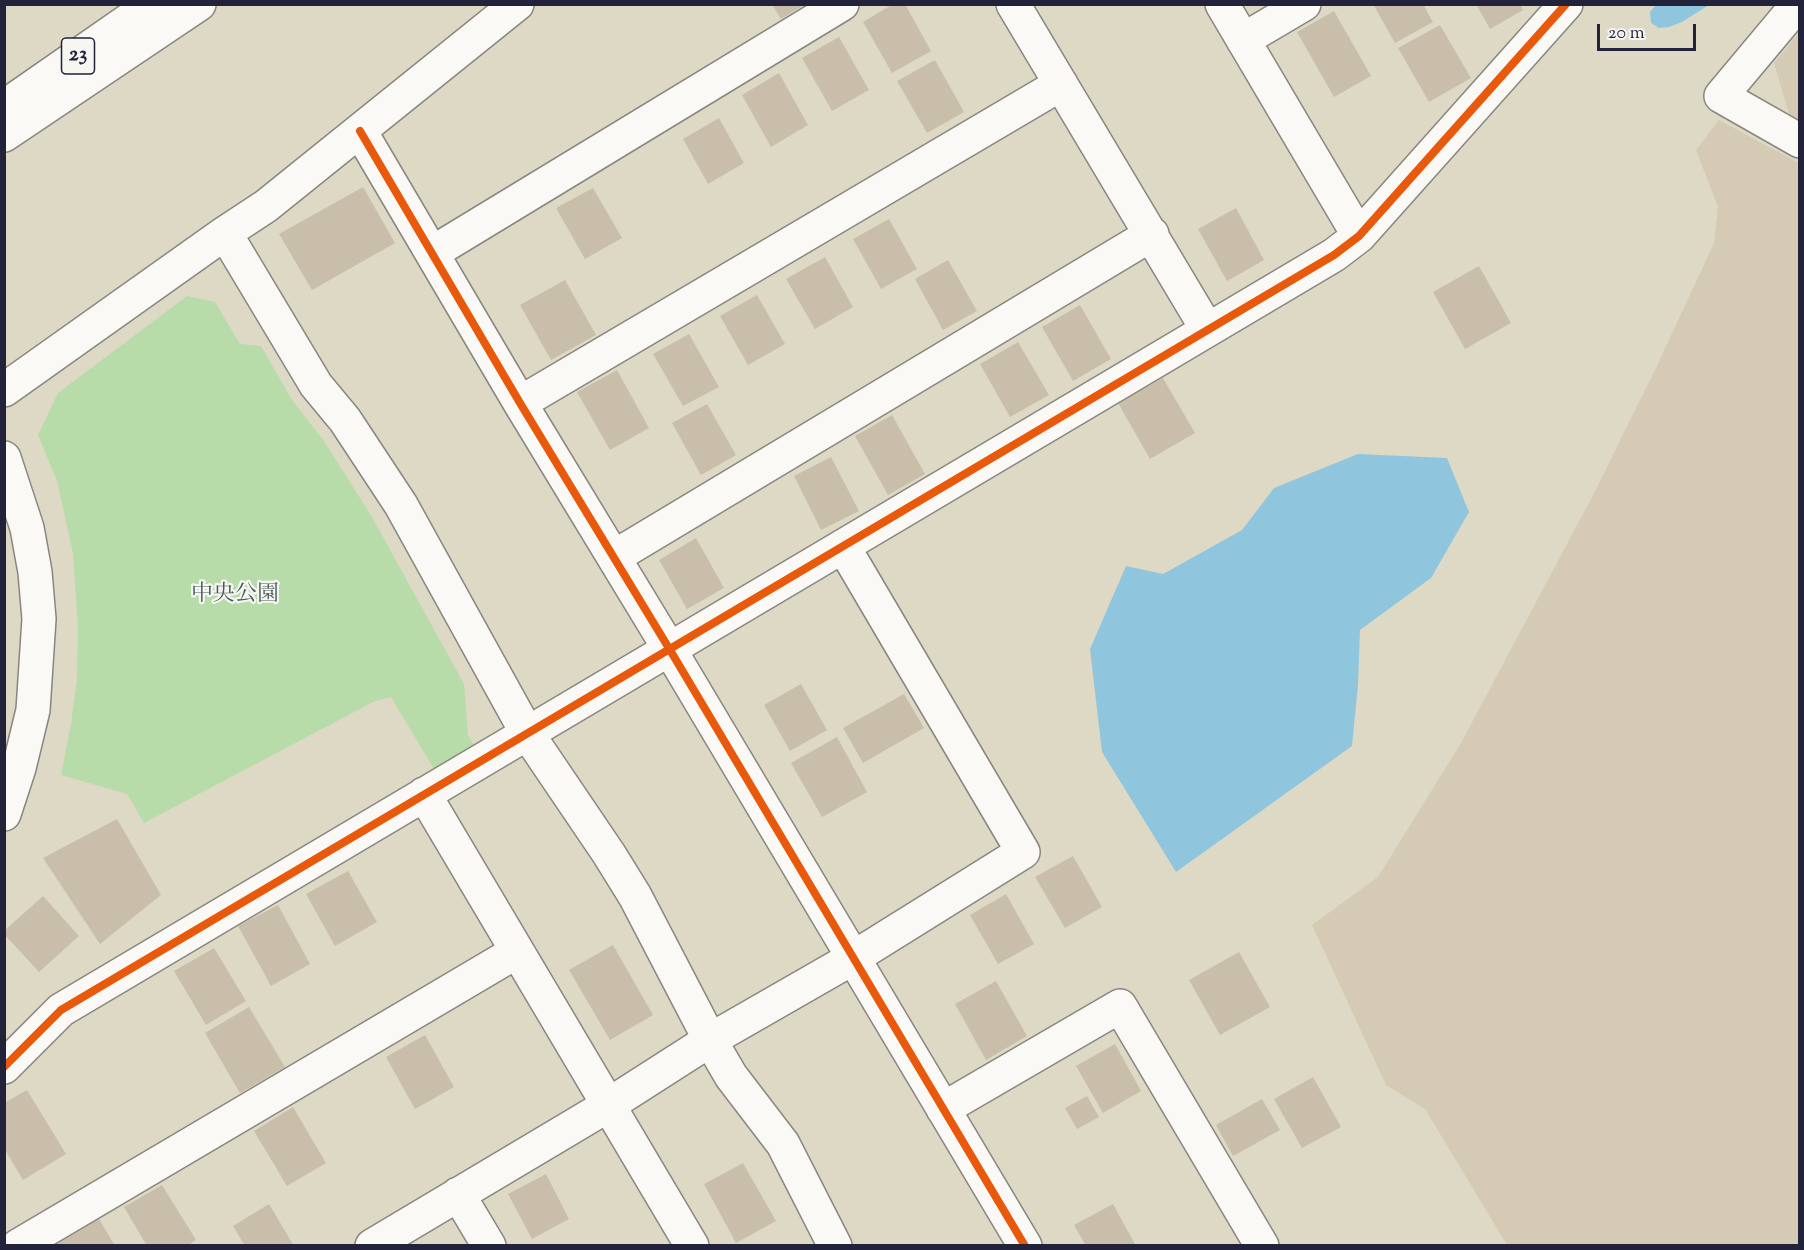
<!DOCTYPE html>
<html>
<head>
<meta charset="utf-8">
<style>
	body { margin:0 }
	#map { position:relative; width:1804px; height:1250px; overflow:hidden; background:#ded9c4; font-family:"Sorts Mill Goudy",serif }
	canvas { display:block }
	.frame { position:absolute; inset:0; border:6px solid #22223b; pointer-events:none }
	.scale { position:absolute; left:1597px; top:24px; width:99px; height:27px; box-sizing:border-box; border:3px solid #22223b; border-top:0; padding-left:8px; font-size:18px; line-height:21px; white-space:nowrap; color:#22223b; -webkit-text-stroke:4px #f6f6f2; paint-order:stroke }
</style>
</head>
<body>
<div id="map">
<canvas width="1804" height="1250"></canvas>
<div class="frame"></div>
<div class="scale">20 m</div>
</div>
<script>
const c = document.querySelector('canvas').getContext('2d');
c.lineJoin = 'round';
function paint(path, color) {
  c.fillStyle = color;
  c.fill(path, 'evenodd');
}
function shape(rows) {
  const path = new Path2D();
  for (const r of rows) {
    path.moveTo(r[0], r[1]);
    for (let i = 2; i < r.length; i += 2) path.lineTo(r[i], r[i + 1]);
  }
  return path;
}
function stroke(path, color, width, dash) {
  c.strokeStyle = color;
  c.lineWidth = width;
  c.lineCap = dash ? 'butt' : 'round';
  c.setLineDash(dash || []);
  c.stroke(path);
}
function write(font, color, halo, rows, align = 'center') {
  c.font = font + ' "Sorts Mill Goudy","Noto Serif JP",serif';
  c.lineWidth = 4.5;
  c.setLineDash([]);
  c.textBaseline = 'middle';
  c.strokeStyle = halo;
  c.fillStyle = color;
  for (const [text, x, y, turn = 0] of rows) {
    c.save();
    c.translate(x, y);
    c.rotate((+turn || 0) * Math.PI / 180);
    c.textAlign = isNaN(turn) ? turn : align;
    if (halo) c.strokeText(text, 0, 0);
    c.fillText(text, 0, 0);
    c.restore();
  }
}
const built = shape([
	[1799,33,1799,119,1789,114,1774,63],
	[1719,120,1799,163,1799,1245,1507,1245,1425,1109,1386,1085,1312,925,1378,877,1461,743,1592,497,1655,370,1714,243,1718,207,1696,150]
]);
const green = shape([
	[187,296,215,302,240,344,261,346,292,400,324,441,372,517,464,684,468,735,476,749,435,771,391,697,375,701,144,823,127,794,61,775,71,724,77,678,78,627,73,553,57,481,38,435,58,393]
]);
const water = shape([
	[1656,5,1656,4,1709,5,1682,22,1669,27,1659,28,1651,23,1650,12],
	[1358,454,1447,458,1469,512,1431,578,1360,630,1358,685,1352,746,1176,872,1102,752,1090,649,1126,566,1163,574,1242,530,1274,488]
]);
const building = shape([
	[772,4,806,4,781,19],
	[893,4,905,4,931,51,892,73,863,22],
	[1373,4,1423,4,1433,22,1395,43],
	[1476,4,1520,4,1523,10,1490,29],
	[1334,11,1371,76,1334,97,1297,32],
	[1440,25,1471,78,1429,102,1398,48],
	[839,37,869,90,832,111,802,58],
	[935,60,964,112,927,133,897,81],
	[779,73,808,125,771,147,742,95],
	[719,118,744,163,708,184,683,139],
	[363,187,395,243,312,290,279,234],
	[593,188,622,238,585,259,556,208],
	[1236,208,1264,260,1227,281,1198,229],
	[889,219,917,269,881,289,853,239],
	[825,257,853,307,815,329,786,279],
	[948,260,977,311,943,330,915,279],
	[1479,266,1511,323,1465,349,1433,292],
	[565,280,596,335,551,360,520,305],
	[757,295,785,344,748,365,720,316],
	[1080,305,1111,359,1073,381,1042,327],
	[689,334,719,387,683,406,653,354],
	[1018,342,1049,395,1010,417,980,364],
	[617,370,649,428,610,450,577,392],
	[1163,378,1195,433,1150,459,1118,403],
	[707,404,736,455,701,475,672,423],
	[892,415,925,474,888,495,855,436],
	[831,457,859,511,821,530,794,476],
	[696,538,724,588,687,609,659,560],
	[801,684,827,730,790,751,764,705],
	[904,694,924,728,863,763,843,728],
	[837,737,867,792,822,817,791,763],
	[117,819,161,895,100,944,43,858],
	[1073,856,1102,907,1065,928,1035,877],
	[348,871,377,922,335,946,306,894],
	[1006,894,1034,944,998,964,970,915],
	[43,896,79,936,39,972,4,934,4,931],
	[278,905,310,964,271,986,238,926],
	[613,945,653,1015,610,1040,569,970],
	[214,948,246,1001,206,1025,174,971],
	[1239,952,1270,1007,1220,1035,1189,980],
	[996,981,1027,1036,986,1060,955,1004],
	[249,1007,285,1067,240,1093,205,1033],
	[425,1035,454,1087,415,1109,386,1057],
	[1115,1044,1141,1091,1103,1113,1076,1066],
	[1313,1077,1341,1127,1302,1148,1274,1099],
	[27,1090,66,1154,23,1180,4,1148,4,1103],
	[1087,1096,1099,1117,1077,1129,1065,1108],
	[1262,1099,1280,1130,1233,1156,1216,1125],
	[293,1107,326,1163,287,1186,254,1131],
	[743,1163,776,1221,736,1243,704,1184],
	[546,1174,569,1219,532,1239,508,1194],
	[162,1185,196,1240,187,1246,147,1246,124,1207],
	[269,1204,294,1246,245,1246,233,1226],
	[1113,1204,1136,1246,1086,1246,1074,1225],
	[99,1219,115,1246,60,1246,59,1243]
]);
const minor = shape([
	[1013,4,1207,329],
	[1222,4,1359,236],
	[1798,4,1721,96,1800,141],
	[1243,40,1304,4],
	[360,131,520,403,670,650,1025,1246],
	[225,233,316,385,345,420,401,505,527,733,609,854,635,896,710,1040,731,1076,783,1144,835,1246],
	[432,253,842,4],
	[4,390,225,233,266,206,517,4],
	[520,403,1061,84],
	[614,557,1152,234],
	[424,794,692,1246],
	[4,1067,61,1010,1334,255,1359,236,1566,4],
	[943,1109,1120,1006,1262,1246],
	[458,1194,489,1246],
	[18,1246,516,952],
	[372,1246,607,1106,710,1040,853,958,1023,852,843,546]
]);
const tertiary = shape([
	[4,458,27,528,35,572,39,619,33,710,19,768,4,814]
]);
const trunk = shape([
	[4,107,152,4],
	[4,135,199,4]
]);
const cycleway = shape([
	[360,131,520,403,670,650,1025,1246],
	[4,1067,61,1010,1334,255,1359,236,1566,4]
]);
const shields = [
	[78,56,33]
];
const shieldNames = [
	["23",78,56]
];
const parkNames = [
	["中央公園",235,596]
];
paint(built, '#d5cab4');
paint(green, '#b8dbaa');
paint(water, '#8fc6de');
paint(building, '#c9beaa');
stroke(minor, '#898680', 36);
stroke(tertiary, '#898680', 36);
stroke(trunk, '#898680', 36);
stroke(minor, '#faf9f6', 33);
stroke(tertiary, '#faf9f6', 33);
stroke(trunk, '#faf9f6', 33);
stroke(cycleway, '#e8590c', 8);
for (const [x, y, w] of shields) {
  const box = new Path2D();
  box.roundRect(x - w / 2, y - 18, w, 36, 4.5);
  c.fillStyle = '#f6f6f2';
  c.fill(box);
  stroke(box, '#22223b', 1.5);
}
write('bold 21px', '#22223b', null, shieldNames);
write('22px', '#455a56', '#f6f6f2', parkNames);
</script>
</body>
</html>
